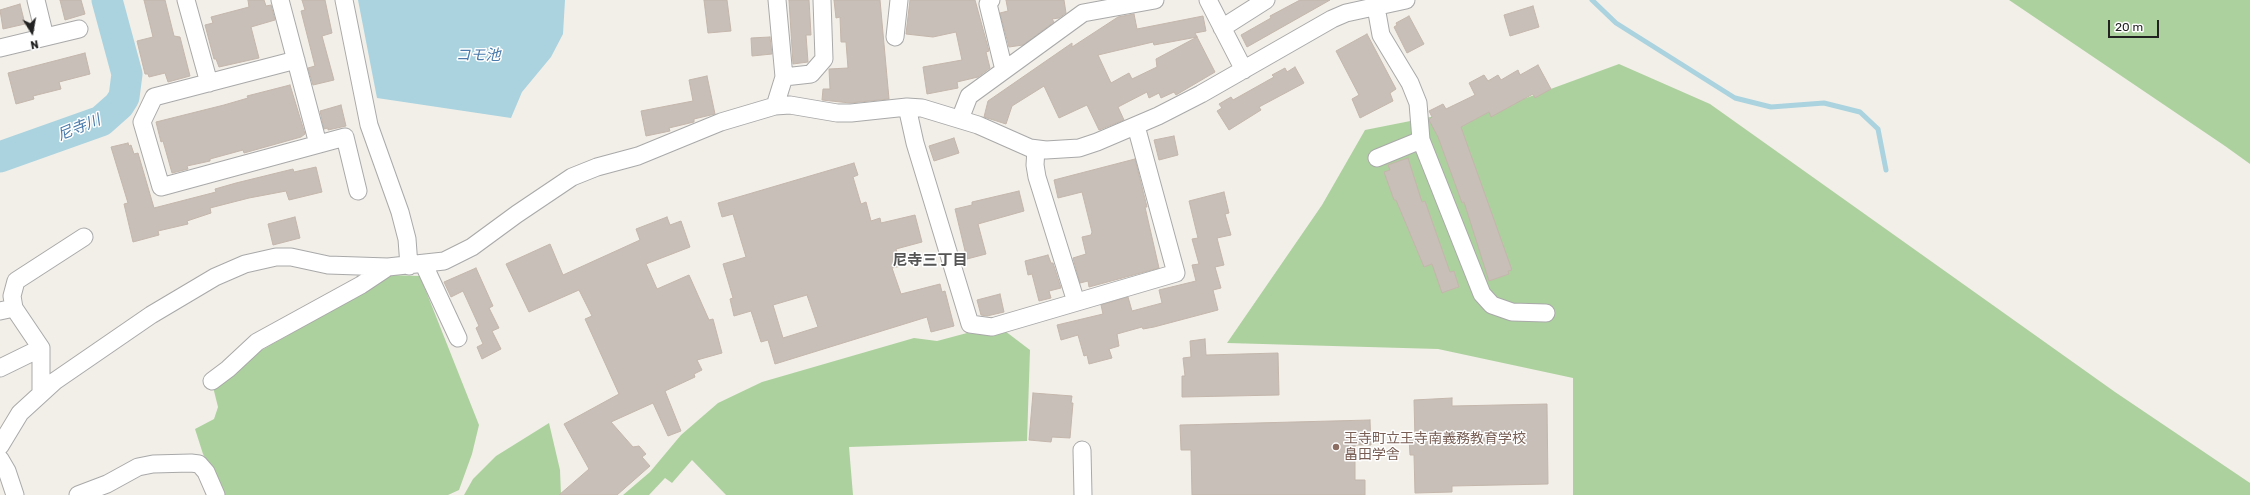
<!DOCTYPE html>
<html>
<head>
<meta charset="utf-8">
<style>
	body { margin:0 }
	#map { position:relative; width:2250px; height:495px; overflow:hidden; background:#f2efe9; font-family:Rubik,sans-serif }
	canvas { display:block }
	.north { position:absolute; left:12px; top:12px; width:40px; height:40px; -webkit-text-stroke:3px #fff; paint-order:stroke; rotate:169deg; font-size:11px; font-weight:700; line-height:16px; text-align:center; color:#222 }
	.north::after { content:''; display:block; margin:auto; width:14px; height:18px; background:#222; clip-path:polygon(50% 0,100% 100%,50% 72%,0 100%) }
	.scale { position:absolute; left:2108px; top:20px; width:51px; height:18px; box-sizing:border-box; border:2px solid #222; border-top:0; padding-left:5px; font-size:12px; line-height:14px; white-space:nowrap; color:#222; -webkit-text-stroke:3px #fff; paint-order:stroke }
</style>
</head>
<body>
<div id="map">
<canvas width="2250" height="495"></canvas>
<div class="north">N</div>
<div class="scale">20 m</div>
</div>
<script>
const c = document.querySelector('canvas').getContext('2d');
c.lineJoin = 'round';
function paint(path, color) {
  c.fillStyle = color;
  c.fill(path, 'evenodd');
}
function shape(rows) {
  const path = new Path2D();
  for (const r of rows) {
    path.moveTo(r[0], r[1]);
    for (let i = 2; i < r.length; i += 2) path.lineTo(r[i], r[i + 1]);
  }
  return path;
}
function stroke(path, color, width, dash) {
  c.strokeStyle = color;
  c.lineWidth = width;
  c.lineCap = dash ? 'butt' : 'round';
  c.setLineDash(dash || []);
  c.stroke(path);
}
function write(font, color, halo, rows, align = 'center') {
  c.font = font + ' Rubik,"Noto Sans JP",sans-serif';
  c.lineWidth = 3;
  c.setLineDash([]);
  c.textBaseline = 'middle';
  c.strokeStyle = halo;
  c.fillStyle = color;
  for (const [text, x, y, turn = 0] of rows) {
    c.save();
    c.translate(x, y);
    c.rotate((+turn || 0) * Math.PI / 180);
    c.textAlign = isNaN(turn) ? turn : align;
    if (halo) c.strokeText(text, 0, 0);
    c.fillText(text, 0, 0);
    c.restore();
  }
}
const forest = shape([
	[2009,0,2250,0,2250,164,2225,146],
	[1619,64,1710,104,2115,392,2250,483,2250,495,1573,495,1573,378,1438,349,1227,343,1322,205,1365,130,1526,98],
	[389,275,420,276,479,425,472,454,459,490,448,495,219,495,212,469,203,454,195,429,214,419,218,407,213,387,253,355,338,307],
	[1005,331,1030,350,1027,441,849,447,853,495,726,495,692,460,672,483,665,478,649,495,623,495,650,472,681,435,718,403,762,382,914,338,937,341,967,333,990,335],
	[549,423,560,470,561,495,464,495,473,479,496,456]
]);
const water = shape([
	[358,0,565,0,563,34,551,57,522,92,511,118,377,98]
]);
const stream = shape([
	[1592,0,1616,23,1735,98,1771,107,1824,103,1860,112,1878,129,1886,170]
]);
const river = shape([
	[0,157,101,121,119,105,124,97,127,74,107,0]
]);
const building = shape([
	[60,0,81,0,85,14,65,20,60,0],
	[144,0,165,0,174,36,180,37,190,76,168,82,165,73,149,77,148,74,145,74,137,41,153,37,144,0],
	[248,0,264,0,266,6,271,5,275,20,251,27,259,58,219,67,216,59,214,59,205,25,213,23,211,17,249,7,248,0],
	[302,0,325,0,332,33,322,36,334,80,313,85,308,68,315,66,301,11,305,10,302,0],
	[704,0,727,0,731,31,708,33,704,0],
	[789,0,809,0,811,35,806,35,808,62,793,64,789,0],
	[834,0,880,0,889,99,850,103,822,100,823,89,830,89,829,69,848,68,846,42,841,42,840,17,836,18,834,0],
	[910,0,975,0,989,51,986,52,990,68,978,77,957,82,958,88,927,94,923,67,962,60,956,32,933,37,906,34,910,0],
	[1006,0,1064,0,1066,13,1059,18,1052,19,1054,22,1023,45,1009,47,1000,13,1008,11,1006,0],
	[1300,0,1330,0,1247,47,1241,35,1271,18,1270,16,1300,0],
	[20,4,25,24,3,29,0,10,20,4],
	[1533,6,1539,27,1510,36,1504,15,1533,6],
	[1134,14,1137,29,1203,16,1206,31,1195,33,1215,72,1176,95,1174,92,1161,98,1159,93,1149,98,1147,92,1118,107,1124,120,1099,130,1087,105,1059,118,1044,86,1012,106,1006,124,984,117,988,101,1072,43,1072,47,1118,17,1134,14],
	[1197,37,1156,59,1157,67,1132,79,1129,73,1111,83,1098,55,1153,42,1154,45,1197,37],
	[1409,16,1424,44,1407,53,1394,27,1397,25,1396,23,1409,16],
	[1367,34,1396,89,1390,93,1393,101,1360,118,1352,99,1359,95,1336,51,1367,34],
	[770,37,772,54,752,56,751,38,770,37],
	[85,53,90,74,59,82,61,89,33,96,34,99,16,104,8,73,85,53],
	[1538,65,1551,89,1535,98,1533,94,1491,117,1489,112,1461,127,1512,270,1508,271,1509,274,1489,281,1464,202,1462,203,1438,137,1429,120,1432,117,1429,111,1443,104,1446,109,1475,95,1469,83,1484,75,1488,81,1498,75,1501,80,1518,70,1520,75,1538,65],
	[1295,67,1304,83,1259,107,1261,110,1229,130,1217,111,1222,108,1219,104,1231,97,1233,100,1274,77,1272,75,1285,68,1287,72,1295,67],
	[707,76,715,114,694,119,694,122,669,128,670,131,646,136,641,111,693,101,689,80,707,76],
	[290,85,305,134,301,137,244,153,243,150,210,159,210,161,187,166,188,169,172,173,163,141,161,142,156,122,224,105,248,98,247,96,290,85],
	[341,105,346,126,328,130,328,128,324,129,320,111,341,105],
	[1174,136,1178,155,1159,160,1154,140,1174,136],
	[954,138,959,153,934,161,929,146,954,138],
	[128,143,129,146,131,145,134,154,138,153,154,208,216,192,215,189,236,183,293,169,294,172,316,167,322,192,289,200,286,191,249,198,210,208,211,213,187,221,188,224,158,231,159,235,133,242,124,204,128,203,111,147,128,143],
	[1408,158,1422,202,1425,201,1450,272,1454,271,1459,287,1447,291,1442,293,1432,264,1424,267,1396,200,1394,200,1384,172,1390,170,1388,165,1408,158],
	[1135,159,1147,207,1145,207,1159,268,1089,287,1088,281,1080,283,1073,258,1086,254,1082,237,1091,235,1092,232,1082,192,1058,198,1054,180,1135,159],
	[854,163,858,175,853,177,861,204,866,202,871,221,880,218,881,223,915,215,922,242,896,249,901,266,892,268,901,294,940,284,942,292,945,291,954,326,931,332,927,317,775,364,768,340,761,342,751,311,734,316,730,299,733,298,723,264,746,257,733,214,722,217,718,203,854,163],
	[807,295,818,327,783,338,773,305,807,295],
	[1019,191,1024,211,978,224,986,254,967,259,955,209,972,205,972,202,1019,191],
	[1224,192,1229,213,1225,214,1231,235,1217,238,1224,265,1215,267,1221,288,1213,290,1218,310,1154,327,1143,329,1142,327,1117,334,1119,346,1109,349,1112,358,1089,364,1087,355,1084,356,1078,335,1061,340,1057,325,1103,314,1101,305,1128,297,1132,311,1162,303,1159,290,1196,281,1192,265,1199,264,1192,239,1198,238,1189,201,1224,192],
	[295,217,300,238,273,245,268,224,295,217],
	[667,217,670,225,681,221,690,247,646,264,657,289,689,275,709,320,713,319,722,353,697,360,702,370,694,374,695,377,665,391,681,431,668,436,653,403,611,422,633,447,639,446,646,454,642,457,650,466,617,495,559,495,589,469,564,424,619,394,585,319,592,316,579,290,529,312,506,264,550,244,563,275,640,240,636,229,667,217],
	[1048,255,1051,263,1053,263,1061,288,1049,291,1051,298,1039,301,1032,274,1028,275,1025,261,1048,255],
	[476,268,493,306,489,308,499,328,492,331,501,349,482,359,477,347,483,344,476,328,479,326,463,291,451,297,444,282,476,268],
	[1000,294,1004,312,987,316,981,315,977,300,1000,294],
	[1205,339,1206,355,1278,353,1279,395,1182,397,1182,376,1185,376,1183,358,1191,357,1190,341,1205,339],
	[1033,393,1072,396,1071,403,1073,403,1070,438,1052,437,1051,442,1029,440,1033,393],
	[1452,398,1452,406,1547,404,1548,484,1452,486,1452,492,1415,493,1414,455,1410,455,1409,438,1415,439,1414,400,1452,398],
	[1370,420,1371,445,1355,445,1355,480,1365,480,1365,495,1192,495,1191,450,1181,450,1180,425,1370,420]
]);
const minor = shape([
	[36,0,45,37],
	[186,0,209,83],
	[280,0,318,144],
	[344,0,369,125,400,212,407,239,409,266],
	[991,0,988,4,1004,70],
	[1208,0,1244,70],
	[1376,7,1381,35,1410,83,1418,103,1421,140,1482,294,1492,305,1512,312,1546,313],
	[1222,28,1266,0],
	[895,37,899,0],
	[0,48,79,29],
	[296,60,154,97,142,122,161,187,345,137,358,191],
	[784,77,811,74,824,59,822,0],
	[775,106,784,77,777,0],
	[907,107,915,143,970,324,992,327,1176,273,1136,126],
	[960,119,969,96,1083,13,1155,0],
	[1036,149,1035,165,1037,177,1076,302],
	[1377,158,1421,140],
	[424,265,458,338],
	[14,308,12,296,16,281,84,237],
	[0,311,14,308,41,348,41,393],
	[0,368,41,348],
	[212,381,228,369,257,342,361,285,388,267],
	[0,446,20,413,55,381,151,315,215,277,245,264,276,257,291,257,328,265,388,267,444,261,472,247,517,214,572,177,597,167,638,156,721,122,775,106,790,105,837,113,851,113,907,107,922,108,978,125,1030,148,1046,150,1079,148,1097,142,1158,116,1201,94,1332,19,1346,13,1406,0],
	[1082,450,1083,495],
	[0,459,7,471,15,495],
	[78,495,107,484,138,467,153,464,191,463,199,464,206,472,216,495]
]);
const markers = [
	[1336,447,4,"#8d6e63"]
];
const educationNames = [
	["王寺町立王寺南義務教育学校",1344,439],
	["畠田学舎",1344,455]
];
const waterNames = [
	["コモ池",478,56],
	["尼寺川",79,128,-22]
];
const neighbourhoodNames = [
	["尼寺三丁目",930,261]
];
paint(forest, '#add19e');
paint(water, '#aad3df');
stroke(stream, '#aad3df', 5);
stroke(river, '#aad3df', 31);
paint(building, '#c7bfb8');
stroke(building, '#c4b6ab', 1);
stroke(minor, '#a9a9a9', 19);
stroke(minor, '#fff', 17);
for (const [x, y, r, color] of markers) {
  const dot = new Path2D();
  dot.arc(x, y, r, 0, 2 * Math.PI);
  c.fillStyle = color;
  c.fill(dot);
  stroke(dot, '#fff', 1.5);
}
write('14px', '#785e54', '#fff', educationNames, 'left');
write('italic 15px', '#4a7aab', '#fff', waterNames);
write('bold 15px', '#555', '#fff', neighbourhoodNames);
</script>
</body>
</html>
